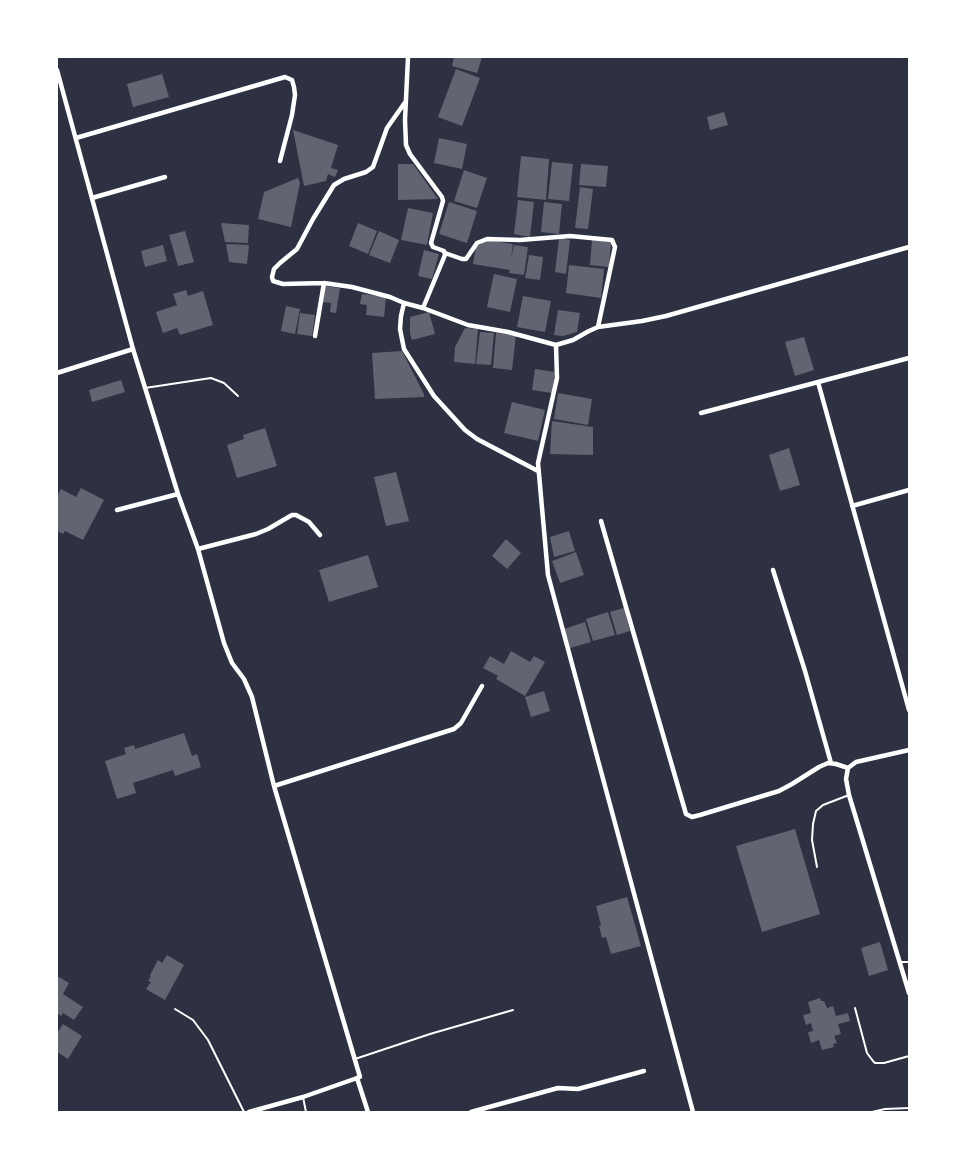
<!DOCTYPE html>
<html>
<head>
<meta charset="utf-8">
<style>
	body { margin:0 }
	#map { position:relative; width:966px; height:1169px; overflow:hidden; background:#2d3142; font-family:"Playfair Display",serif }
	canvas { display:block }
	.frame { position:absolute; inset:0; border:58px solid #fff; pointer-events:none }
</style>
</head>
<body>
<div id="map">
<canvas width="966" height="1169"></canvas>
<div class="frame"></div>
</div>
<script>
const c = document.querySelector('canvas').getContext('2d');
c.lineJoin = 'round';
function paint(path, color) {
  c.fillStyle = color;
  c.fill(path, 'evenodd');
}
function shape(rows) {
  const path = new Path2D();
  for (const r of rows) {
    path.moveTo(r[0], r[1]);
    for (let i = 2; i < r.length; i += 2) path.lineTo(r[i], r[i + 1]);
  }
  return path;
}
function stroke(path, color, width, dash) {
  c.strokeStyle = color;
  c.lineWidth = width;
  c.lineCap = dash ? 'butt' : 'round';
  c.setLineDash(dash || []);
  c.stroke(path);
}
const building = shape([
	[454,57,482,57,477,73,452,66],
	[456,69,480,78,462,126,438,117],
	[162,74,169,97,133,107,127,84],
	[724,112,728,125,710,130,707,117],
	[293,130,338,145,331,168,338,170,335,177,328,174,326,181,304,186],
	[439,138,467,144,462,169,434,163],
	[521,156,549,159,546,200,517,197],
	[552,162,573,164,569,201,548,199],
	[398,164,413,164,438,199,398,200],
	[581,164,608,166,606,187,579,185],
	[464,170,487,178,477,208,454,201],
	[298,178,300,183,291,227,258,219,264,192],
	[580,187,593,189,588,229,575,228],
	[518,200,534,202,530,237,514,234],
	[449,202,477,211,467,243,439,234],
	[544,202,562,204,559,234,541,232],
	[408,208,433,213,427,245,401,240],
	[221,223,249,225,248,243,225,242],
	[358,223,377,231,368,254,349,246],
	[185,231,194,262,178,266,169,235],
	[379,231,399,240,390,263,369,255],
	[559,238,570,240,566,274,555,272],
	[592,239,611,241,609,267,590,265],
	[487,240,513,244,511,259,514,245,528,247,524,275,509,273,510,270,473,264,476,247],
	[226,244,249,245,247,264,229,262],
	[163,245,167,261,145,267,141,251],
	[424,250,439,254,432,279,418,276],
	[529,255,543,257,540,280,525,278],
	[569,265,604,269,601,298,566,293],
	[494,274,517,279,510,312,487,307],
	[325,286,340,288,336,313,330,312,331,303,323,302],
	[186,290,188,296,203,291,213,325,180,335,177,328,163,333,156,312,177,305,173,294],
	[362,294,386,297,384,317,366,315,367,305,360,304],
	[523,296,551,301,545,332,517,327],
	[286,306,300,309,295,334,281,331],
	[558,310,580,313,577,332,563,336,554,335],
	[429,312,435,334,412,340,410,333,410,317],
	[300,313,315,315,312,336,297,334],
	[465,328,478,329,475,364,454,362,455,347],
	[480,332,494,333,491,365,476,364],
	[496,333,516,335,512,370,493,368],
	[804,337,814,370,795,376,785,342],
	[402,351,424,394,424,397,375,399,372,353],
	[535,369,555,372,552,393,532,390],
	[121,380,125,392,92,402,89,390],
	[558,393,592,399,588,425,554,419],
	[512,402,545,410,538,441,504,433],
	[552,421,593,427,593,455,550,454],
	[265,428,277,466,237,478,227,445,244,439,243,435],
	[789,448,800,485,780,491,769,455],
	[396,472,409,521,386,526,374,477],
	[81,488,104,500,83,540,65,531,63,534,57,531,57,496,61,489,76,497],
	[569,531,575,551,554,557,550,537],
	[506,539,521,553,507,569,492,556],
	[576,552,584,575,560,583,552,561],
	[368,555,378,587,329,602,319,570],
	[624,608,630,631,617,635,610,612],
	[608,612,615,635,593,641,586,619],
	[585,622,591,642,570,648,564,629],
	[511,651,530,662,534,656,545,662,525,696,496,679,498,676,483,668,490,656,504,664],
	[544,691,550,711,531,717,525,697],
	[184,733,192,756,197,754,201,767,175,776,173,770,133,783,136,793,117,799,105,761,126,754,124,748,134,745,135,749],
	[795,829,820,914,762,932,736,846],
	[627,897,641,946,611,954,606,937,602,938,599,926,601,925,596,906],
	[880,942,888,970,869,976,861,948],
	[167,955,184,965,165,1000,146,989,151,982,148,981,151,976,150,975,158,960,162,963],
	[59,977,69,983,63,994,83,1007,74,1020,63,1013,61,1016,57,1013,57,979],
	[820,998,821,1001,824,1001,827,1008,833,1006,836,1016,848,1013,850,1021,838,1024,841,1034,834,1036,837,1043,833,1044,834,1047,822,1050,819,1040,811,1043,808,1032,813,1031,811,1023,806,1025,803,1015,811,1013,808,1002],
	[63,1024,82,1036,68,1059,57,1052,57,1033]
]);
const service = shape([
	[145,388,211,378,224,383,238,396],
	[817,867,812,840,813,824,816,811,823,805,849,795],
	[900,962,909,962],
	[855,1008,867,1053,873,1061,875,1063,884,1063,909,1056],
	[175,1009,193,1020,208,1040,244,1112],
	[355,1059,430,1034,513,1010],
	[303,1097,306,1112],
	[872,1112,885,1109,909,1108]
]);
const minor = shape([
	[408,57,405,120,406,145,410,154,442,197,443,201,431,243,433,247,444,251,445,255,423,308],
	[57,70,133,349,178,494,198,549,224,643,232,663,244,679,252,697,274,786,360,1077,303,1097,249,1112],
	[406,101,387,128,373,167,366,172,344,179,334,185,313,219,297,249,280,263,274,269,272,277,273,281,283,284,324,283,352,287,390,297,404,303,423,308,468,325,508,332,556,345,573,340,589,331,598,327,642,321,666,316,909,247],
	[76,138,285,77,292,80,294,87,295,95,292,115,280,161],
	[92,198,165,177],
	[445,253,462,259,466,259,477,243,487,239,520,240,570,236,612,240,615,247,598,327],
	[404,303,401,316,400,329,404,349,434,396,465,430,477,439,538,471],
	[315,336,324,283],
	[556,345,557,378,538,463,548,575,693,1112],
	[57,373,133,349],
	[818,382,909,710],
	[701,413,909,358],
	[852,506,909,490],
	[117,510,178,494],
	[601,521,686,814,692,817,700,815,779,791,792,784,819,767,828,763,836,764,848,768],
	[198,549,256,534,268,529,292,515,296,515,309,522,320,535],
	[773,570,805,671,831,763],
	[909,750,856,762,848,768,846,779,849,795,909,993],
	[274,786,454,729,461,723,482,686],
	[357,1078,368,1112],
	[471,1112,558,1088,578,1089,644,1071]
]);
paint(building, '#626471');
stroke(service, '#fff', 2);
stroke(minor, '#fff', 4.5);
</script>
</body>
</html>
